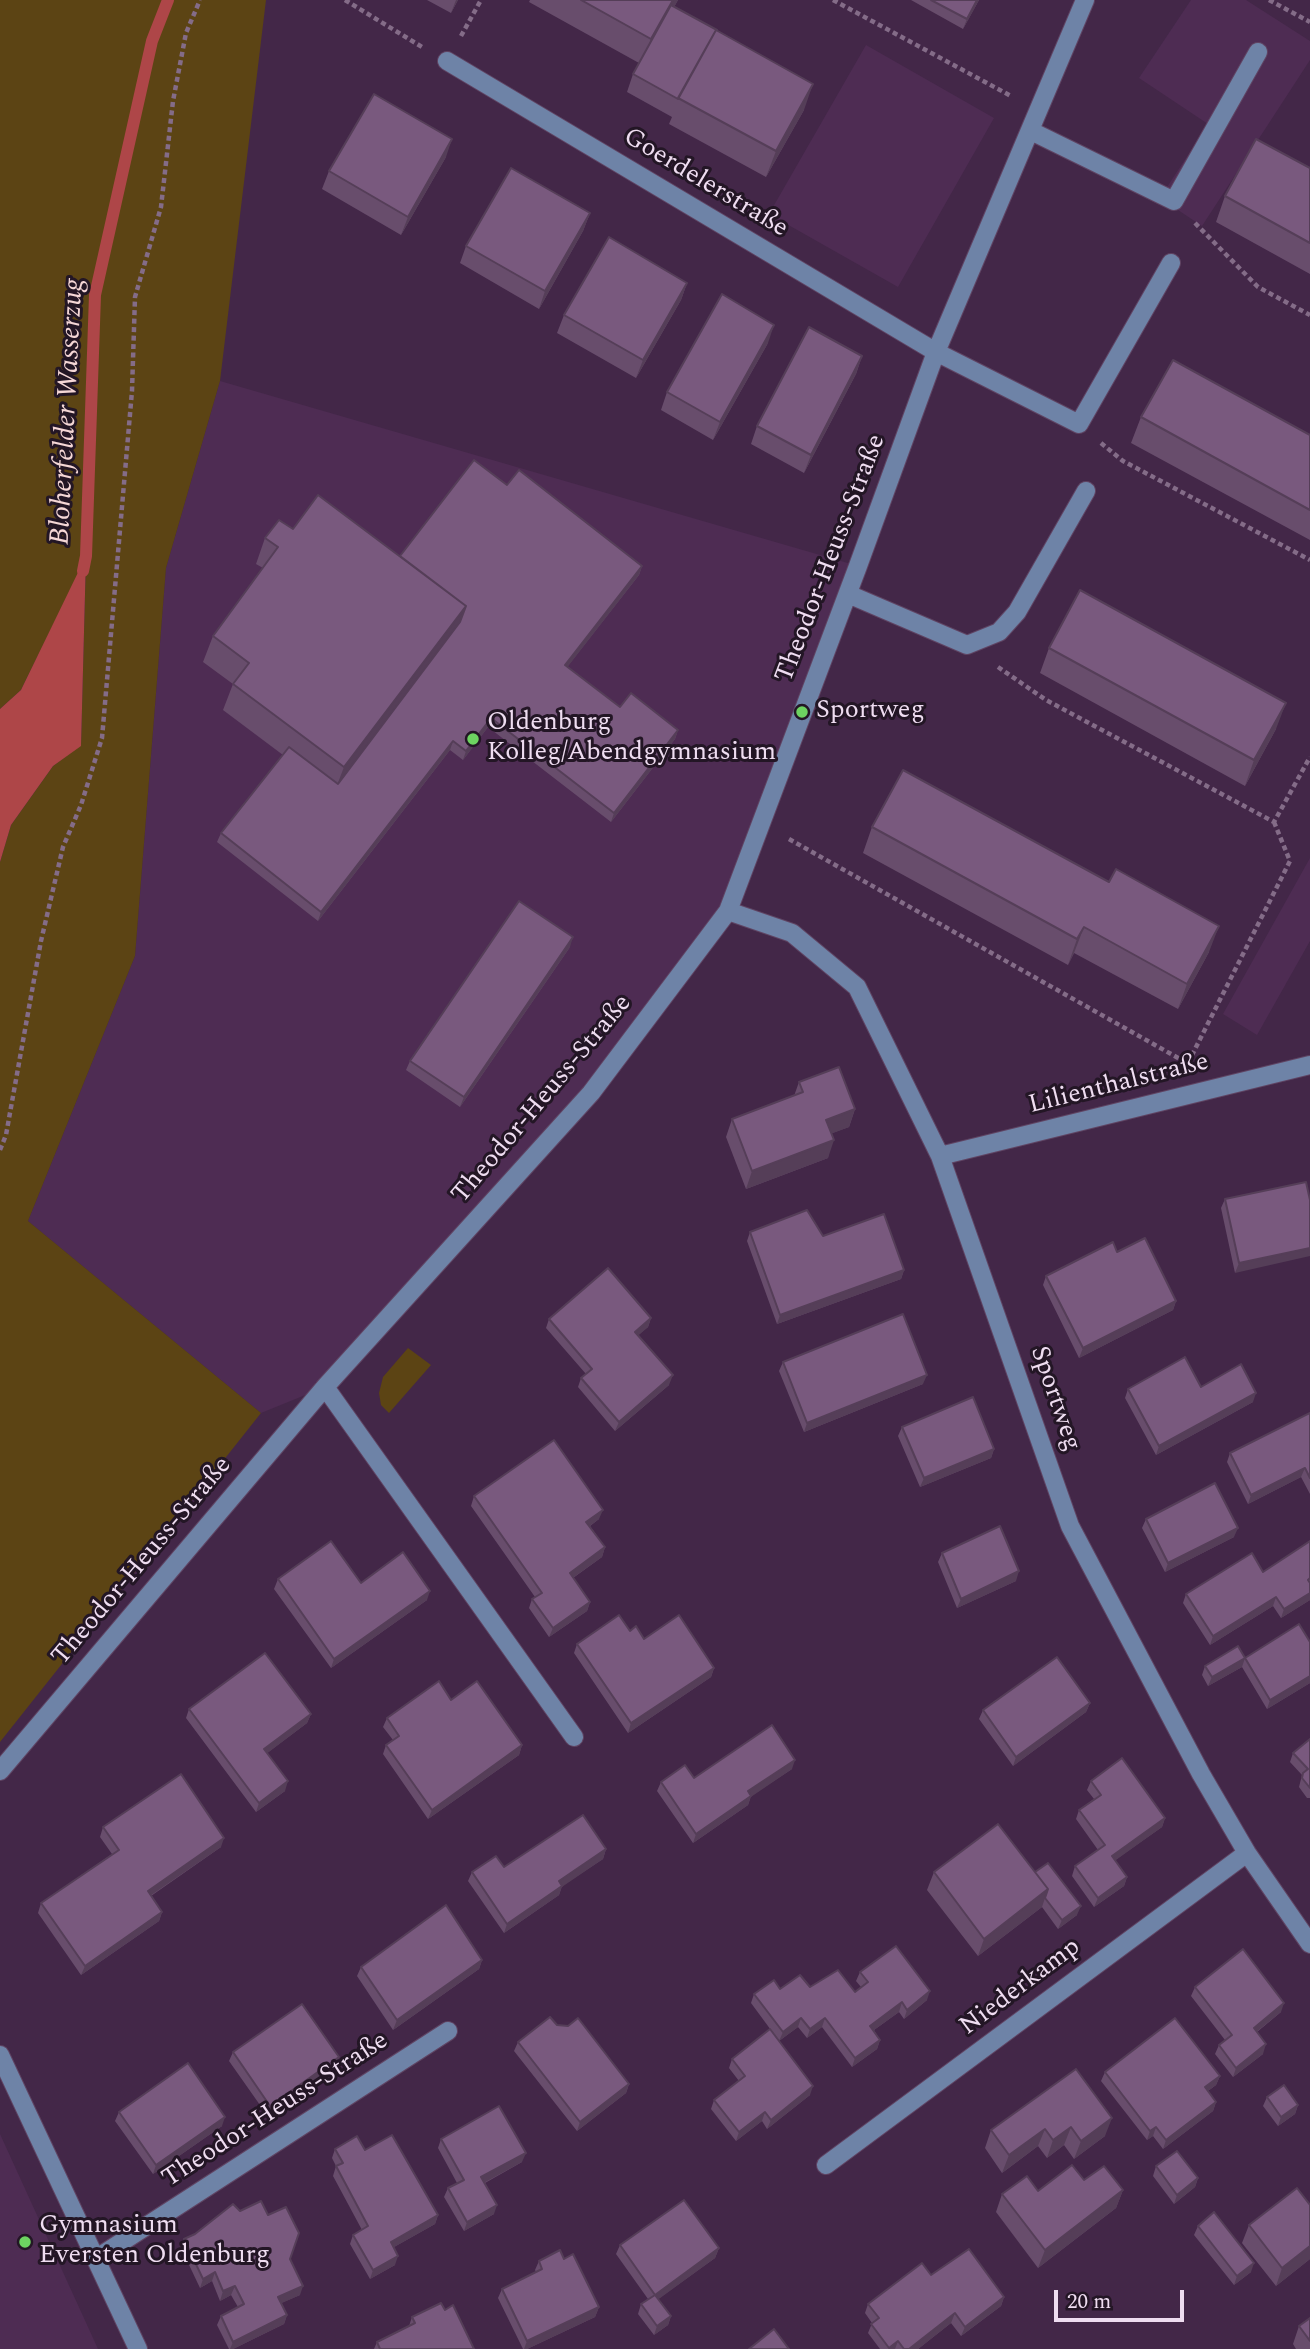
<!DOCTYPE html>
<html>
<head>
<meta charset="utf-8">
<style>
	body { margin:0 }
	#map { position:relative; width:1310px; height:2349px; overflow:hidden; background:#432748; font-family:Spectral,serif }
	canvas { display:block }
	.scale { position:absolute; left:1054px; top:2290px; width:130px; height:32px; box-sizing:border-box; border:4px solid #efddf1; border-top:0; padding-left:9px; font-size:21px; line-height:24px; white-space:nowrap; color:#efddf1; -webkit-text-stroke:5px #231625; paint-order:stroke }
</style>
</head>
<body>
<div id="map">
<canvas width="1310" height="2349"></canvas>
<div class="scale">20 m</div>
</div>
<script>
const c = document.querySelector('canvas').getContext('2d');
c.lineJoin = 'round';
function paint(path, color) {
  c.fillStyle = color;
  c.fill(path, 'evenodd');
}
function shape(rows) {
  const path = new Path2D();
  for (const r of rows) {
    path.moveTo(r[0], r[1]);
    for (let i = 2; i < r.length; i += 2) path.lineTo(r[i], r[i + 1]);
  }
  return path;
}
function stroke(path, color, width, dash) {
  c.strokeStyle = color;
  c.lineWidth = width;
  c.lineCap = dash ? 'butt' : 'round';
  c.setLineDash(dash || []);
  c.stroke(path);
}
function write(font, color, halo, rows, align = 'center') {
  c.font = font + ' Spectral,serif';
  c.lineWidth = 6;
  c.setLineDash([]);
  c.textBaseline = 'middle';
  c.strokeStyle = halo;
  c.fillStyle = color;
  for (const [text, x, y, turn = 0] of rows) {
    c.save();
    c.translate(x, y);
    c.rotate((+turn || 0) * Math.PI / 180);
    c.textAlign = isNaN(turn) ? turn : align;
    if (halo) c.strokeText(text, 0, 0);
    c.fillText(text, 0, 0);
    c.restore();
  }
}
const built = shape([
	[1191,0,1246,0,1310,41,1310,60,1202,226,1160,198,1208,124,1139,78],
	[866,45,994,118,898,287,769,214],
	[220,381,858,566,728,911,591,1093,325,1387,261,1413,28,1221,135,956,166,568],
	[1310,858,1310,941,1257,1035,1223,1014],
	[0,2134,98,2349,0,2349]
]);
const green = shape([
	[0,0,266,0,220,381,166,568,135,956,28,1221,261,1413,0,1742,0,862,11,825,53,766,81,745,86,558,21,690,0,709],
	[408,1348,431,1365,389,1413,381,1405,379,1393,383,1377]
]);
const water = shape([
	[86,556,81,746,53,766,11,825,0,862,0,709,21,690]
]);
const stream = shape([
	[83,571,86,556,95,295,152,41,168,0]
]);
const path = shape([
	[345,0,422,47],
	[833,0,1011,96],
	[1269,0,1310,22],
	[461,36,481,0],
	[1195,223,1258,287,1310,315],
	[1101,443,1123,461,1310,560],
	[998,667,1046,700,1274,822,1310,757],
	[789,839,1187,1063],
	[1188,1063,1290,861,1274,822],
	[0,1150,6,1135,41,941,63,847,81,805,102,738,132,391,135,297,161,207,173,101,186,33,200,0]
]);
const minor = shape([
	[447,61,936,352,1079,424,1171,263],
	[1031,131,1174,201,1258,52],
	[848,594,967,645,999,632,1017,612,1086,491],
	[728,911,792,933,857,987,940,1156,1070,1526,1201,1774,1247,1853,1310,1944],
	[940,1156,1310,1065],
	[325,1387,574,1737],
	[0,1771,325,1387,591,1093,728,911,858,566,936,352,1085,0],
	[0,2055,138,2349],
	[826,2165,1247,1853],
	[97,2258,448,2031]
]);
const wall = shape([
	[427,0,458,0,451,13],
	[530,0,678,0,674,7,804,110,766,177,669,124,672,117,627,92,633,74,639,63,529,2],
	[911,0,979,0,963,29],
	[446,157,401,235,322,189,329,171],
	[1310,168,1310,274,1216,222,1225,196],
	[590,213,583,231,539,309,460,263,466,246],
	[687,283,681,300,636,378,557,333,564,315],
	[768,343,713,440,661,410,667,392],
	[862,356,856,374,804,473,751,444,757,426],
	[1141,417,1310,435,1310,540,1131,443],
	[507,485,642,566,639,575,567,667,620,707,678,730,675,739,611,822,488,727,463,760,450,750,318,921,217,842,221,833,283,755,223,710,233,684,203,662,213,636,263,568,256,564,265,538,293,529,400,556],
	[1049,648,1276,729,1245,786,1040,673],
	[872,827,1209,952,1178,1009,1074,953,1068,965,863,853],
	[570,947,460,1107,406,1070,410,1061],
	[799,1082,855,1109,849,1127,832,1133,828,1158,746,1189,726,1137,732,1119,794,1096],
	[1306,1182,1235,1273,1221,1208,1225,1199],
	[750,1232,823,1236,904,1270,901,1279,777,1324,747,1241],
	[1117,1252,1176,1301,1173,1310,1079,1358,1043,1285,1046,1276],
	[651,1318,648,1327,638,1335,669,1385,615,1431,578,1387,581,1378,586,1374,546,1328,549,1319],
	[783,1362,923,1384,804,1432,779,1371],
	[1201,1387,1253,1402,1156,1455,1125,1398,1128,1389],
	[1310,1413,1310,1494,1301,1477,1248,1504,1227,1462,1230,1453],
	[902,1427,994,1449,991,1458,920,1487,898,1436],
	[474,1496,599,1519,590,1526,605,1547,602,1557,573,1578,590,1602,587,1611,549,1637,529,1608,532,1599,535,1597,471,1506],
	[1146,1519,1234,1537,1165,1572,1142,1528],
	[1310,1541,1310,1600,1281,1618,1273,1606,1210,1645,1183,1603,1186,1594,1263,1572],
	[942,1553,1016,1581,957,1608,938,1562],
	[278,1579,361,1583,427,1600,331,1668,274,1589],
	[630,1631,644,1639,714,1668,711,1677,628,1733,574,1653,577,1644],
	[1310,1642,1310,1683,1267,1709,1242,1667,1245,1658],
	[1245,1658,1242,1667,1208,1686,1202,1675,1205,1666],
	[1090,1703,1086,1712,1013,1766,979,1719,983,1710],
	[189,1709,311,1714,307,1723,267,1753,285,1791,256,1812,186,1718],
	[387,1718,522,1745,519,1755,428,1819,383,1754,386,1745,393,1740,383,1727],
	[1310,1739,1310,1798,1307,1798,1299,1787,1302,1775,1290,1762,1293,1753],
	[792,1769,751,1796,748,1805,693,1843,657,1791,661,1782],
	[1091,1781,1165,1818,1162,1827,1115,1860,1127,1877,1124,1886,1094,1907,1072,1876,1075,1866,1098,1850,1076,1819,1079,1810,1094,1799,1087,1790],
	[103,1827,221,1847,151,1896,162,1912,159,1921,81,1975,38,1913,41,1903,112,1854,100,1837],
	[606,1849,603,1859,562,1886,559,1895,504,1933,468,1881,472,1872,504,1867],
	[934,1872,1035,1872,1077,1915,1058,1929,1042,1907,978,1956,927,1890],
	[482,1960,479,1969,393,2030,357,1976,361,1967],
	[860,1972,927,2000,904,2019,899,2012,874,2030,880,2040,877,2049,852,2067,822,2027,807,2038,798,2027,779,2041,751,2003,754,1994,780,1989,810,1987,855,1992,861,1987,856,1981],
	[1195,1987,1281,2012,1257,2032,1263,2054,1233,2077,1215,2054,1219,2045,1225,2040,1191,1996],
	[557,2025,629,2084,626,2093,577,2131,514,2051,518,2042],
	[233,2052,339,2057,336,2066,267,2115,229,2061],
	[732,2059,810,2095,767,2129,762,2121,736,2141,711,2109,714,2100,739,2081,729,2068],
	[1076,2069,1105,2136,1074,2159,1064,2145,1047,2158,1038,2146,1002,2173,985,2148,991,2130],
	[1105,2072,1220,2076,1216,2085,1208,2091,1216,2102,1213,2111,1163,2149,1153,2136,1147,2140,1101,2081],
	[1267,2097,1298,2105,1295,2114,1278,2126,1263,2106],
	[119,2112,222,2126,153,2174,115,2121],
	[441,2139,522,2162,485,2183,494,2214,464,2231,444,2197,448,2188,457,2183,438,2148],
	[335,2149,365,2150,438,2215,435,2224,394,2247,395,2265,370,2279,350,2244,353,2235,362,2230,333,2176,336,2166,332,2158],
	[1156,2166,1198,2178,1195,2187,1174,2204,1153,2176],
	[1123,2190,1116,2208,1038,2268,996,2212,1002,2194,1038,2191],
	[1310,2205,1310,2259,1276,2286,1242,2243,1249,2225],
	[1198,2226,1251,2272,1234,2285,1194,2235],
	[184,2239,290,2259,300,2295,281,2303,287,2315,284,2324,233,2349,229,2349,217,2325,221,2316,238,2307,231,2295,220,2301,212,2281,200,2288,181,2248],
	[620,2245,719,2248,715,2258,658,2299,671,2316,668,2325,654,2335,638,2314,641,2304,648,2299,616,2254],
	[564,2259,599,2307,595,2317,527,2349,523,2349,498,2298,502,2289,536,2272,535,2270,539,2261],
	[931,2275,1004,2297,1001,2306,961,2336,951,2323,918,2349,880,2349,868,2333,872,2323,865,2313,868,2304],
	[445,2310,474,2349,374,2349,377,2342,409,2326,412,2317],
	[1310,2318,1310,2349,1296,2349,1293,2344,1299,2326]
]);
const shadedWall = shape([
	[456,0,458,0,451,13],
	[673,0,678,0,642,64,651,39],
	[977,0,979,0,963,29,967,19],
	[813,84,804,110,766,177,776,151],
	[452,139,446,157,401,235,408,217],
	[590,213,583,231,539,309,545,291],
	[687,283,681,300,636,378,643,360],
	[774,325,768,343,713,440,720,422],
	[862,356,856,374,804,473,811,455],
	[642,566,639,575,562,674,565,665],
	[466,606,457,631,334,793,344,767],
	[1286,703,1276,729,1245,786,1254,760],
	[491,718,488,727,463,760,466,751],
	[678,730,675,739,611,822,614,813],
	[453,741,450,750,318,921,321,912],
	[1219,926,1209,952,1178,1009,1187,984],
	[1084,927,1074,953,1068,965,1077,939],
	[573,937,570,947,460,1107,464,1097],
	[855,1109,849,1127,820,1138,826,1120],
	[834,1140,828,1158,746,1189,752,1171],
	[1310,1248,1310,1256,1235,1273,1239,1263],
	[904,1270,901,1279,777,1324,780,1315],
	[1176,1301,1173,1310,1079,1358,1083,1348],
	[651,1318,648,1327,632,1341,635,1332],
	[673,1375,669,1385,615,1431,619,1422],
	[927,1375,923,1384,804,1432,807,1423],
	[1256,1393,1253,1402,1156,1455,1159,1446],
	[994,1449,991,1458,920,1487,924,1478],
	[1305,1468,1301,1477,1248,1504,1251,1495],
	[603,1510,599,1519,583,1531,586,1522],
	[1238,1528,1234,1537,1165,1572,1168,1563],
	[605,1547,602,1557,567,1582,570,1573],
	[1019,1571,1016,1581,957,1608,961,1599],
	[430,1591,427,1600,331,1668,334,1659],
	[1310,1593,1310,1600,1281,1618,1284,1609],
	[1276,1597,1273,1606,1210,1645,1213,1636],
	[590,1602,587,1611,549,1637,553,1628],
	[1245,1658,1242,1667,1208,1686,1212,1677],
	[714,1668,711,1677,628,1733,631,1723],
	[1310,1676,1310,1683,1267,1709,1270,1700],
	[1090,1703,1086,1712,1013,1766,1016,1757],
	[311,1714,307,1723,261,1758,264,1749],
	[522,1745,519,1755,428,1819,432,1810],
	[795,1760,792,1769,745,1801,748,1791],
	[288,1781,285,1791,256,1812,259,1803],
	[751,1796,748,1805,693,1843,696,1834],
	[1165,1818,1162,1827,1109,1865,1112,1856],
	[224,1838,221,1847,144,1900,148,1891],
	[606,1849,603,1859,556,1891,559,1881],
	[1127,1877,1124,1886,1094,1907,1098,1898],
	[562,1886,559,1895,504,1933,507,1924],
	[1048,1889,1042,1907,978,1956,984,1939],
	[1081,1906,1077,1915,1058,1929,1062,1920],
	[162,1912,159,1921,81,1975,85,1966],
	[482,1960,479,1969,393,2030,397,2020],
	[930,1991,927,2000,904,2019,907,2010],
	[902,2002,899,2012,867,2035,870,2026],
	[1284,2003,1281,2012,1250,2037,1254,2028],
	[801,2018,798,2027,779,2041,783,2032],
	[825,2018,822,2027,807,2038,810,2029],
	[880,2040,877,2049,852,2067,855,2058],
	[1266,2044,1263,2054,1233,2077,1236,2068],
	[339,2057,336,2066,267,2115,270,2106],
	[1220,2076,1216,2085,1201,2096,1205,2087],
	[629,2084,626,2093,577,2131,580,2122],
	[813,2086,810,2095,767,2129,771,2120],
	[1216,2102,1213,2111,1163,2149,1166,2140],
	[1298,2105,1295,2114,1278,2126,1281,2117],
	[765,2112,762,2121,736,2141,739,2132],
	[225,2117,222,2126,153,2174,156,2165],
	[1112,2118,1105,2136,1074,2159,1081,2141],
	[1071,2127,1064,2145,1047,2158,1053,2140],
	[1156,2127,1153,2136,1147,2140,1150,2131],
	[1045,2129,1038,2146,1002,2173,1009,2155],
	[526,2153,522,2162,478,2186,481,2177],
	[1198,2178,1195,2187,1174,2204,1177,2195],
	[1123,2190,1116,2208,1038,2268,1045,2250],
	[497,2205,494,2214,464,2231,467,2222],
	[438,2215,435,2224,387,2251,391,2242],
	[1310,2246,1310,2259,1276,2286,1282,2268],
	[719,2248,715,2258,652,2304,655,2295],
	[398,2256,395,2265,370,2279,373,2270],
	[1254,2263,1251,2272,1234,2285,1237,2276],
	[215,2272,212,2281,200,2288,203,2279],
	[235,2286,231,2295,220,2301,223,2291],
	[303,2286,300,2295,275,2306,278,2297],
	[1004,2297,1001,2306,961,2336,965,2327],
	[599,2307,595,2317,527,2349,524,2349,527,2341],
	[955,2313,951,2323,918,2349,909,2349],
	[287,2315,284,2324,233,2349,230,2349,233,2342],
	[671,2316,668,2325,654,2335,657,2326],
	[898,2341,895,2349,889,2349,889,2348]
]);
const building = shape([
	[581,0,673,0,651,39,581,0],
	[931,0,977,0,967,19,931,0],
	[671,5,717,30,716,30,678,99,633,74,671,5],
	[716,30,813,84,776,151,678,98,716,30],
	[374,94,452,139,408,217,329,171,374,94],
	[1256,139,1310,168,1310,243,1225,196,1256,139],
	[511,168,590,213,545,291,466,246,511,168],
	[609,237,687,283,643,360,564,315,609,237],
	[722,294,774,325,720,422,667,392,722,294],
	[809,327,862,356,811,455,757,426,809,327],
	[1173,360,1310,435,1310,510,1141,417,1173,360],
	[474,460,507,485,519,470,642,566,565,665,620,707,631,693,678,730,614,813,491,718,466,751,453,741,321,912,221,833,289,747,338,784,460,622,466,606,400,556,474,460],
	[318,495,466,606,344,767,233,684,249,663,213,636,278,547,265,538,279,520,293,529,318,495],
	[1080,590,1286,703,1254,760,1049,648,1080,590],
	[903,770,1109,882,1116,869,1219,926,1187,984,1084,927,1077,939,872,827,903,770],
	[519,901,573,937,464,1097,410,1061,519,901],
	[839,1067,855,1109,826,1120,834,1140,752,1171,732,1119,803,1092,799,1082,839,1067],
	[1306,1182,1310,1200,1310,1248,1239,1263,1225,1199,1306,1182],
	[807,1210,823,1236,884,1214,904,1270,780,1315,750,1232,807,1210],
	[1145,1238,1176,1301,1083,1348,1046,1276,1113,1242,1117,1252,1145,1238],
	[608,1268,651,1318,635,1332,673,1375,619,1422,581,1378,592,1369,549,1319,608,1268],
	[903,1314,927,1375,807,1423,783,1362,903,1314],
	[1185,1357,1201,1387,1241,1364,1256,1393,1159,1446,1128,1389,1185,1357],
	[973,1397,994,1449,924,1478,902,1427,973,1397],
	[1310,1413,1310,1478,1305,1468,1251,1495,1230,1453,1310,1413],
	[554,1440,603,1510,586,1522,605,1547,570,1573,590,1602,553,1628,532,1599,542,1593,474,1496,554,1440],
	[1215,1483,1238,1528,1168,1563,1146,1519,1215,1483],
	[1000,1526,1019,1571,961,1599,942,1553,1000,1526],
	[331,1541,361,1583,403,1552,430,1591,334,1659,278,1579,331,1541],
	[1310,1541,1310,1578,1308,1580,1310,1583,1310,1593,1284,1609,1276,1597,1213,1636,1186,1594,1252,1553,1263,1572,1310,1541],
	[619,1615,630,1631,636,1626,644,1639,679,1615,714,1668,631,1723,577,1644,619,1615],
	[1299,1624,1310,1642,1310,1676,1270,1700,1245,1658,1299,1624],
	[1238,1646,1245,1658,1212,1677,1205,1666,1238,1646],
	[265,1653,311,1714,264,1749,288,1781,259,1803,189,1709,265,1653],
	[1057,1657,1090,1703,1016,1757,983,1710,1057,1657],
	[439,1681,451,1700,477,1681,522,1745,432,1810,386,1745,399,1736,387,1718,439,1681],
	[772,1725,795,1760,748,1791,751,1796,696,1834,661,1782,685,1765,694,1778,772,1725],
	[1310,1739,1310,1788,1302,1778,1303,1773,1308,1769,1293,1753,1310,1739],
	[1122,1758,1165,1818,1112,1856,1127,1877,1098,1898,1075,1866,1105,1845,1079,1810,1101,1795,1091,1781,1122,1758],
	[181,1774,224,1838,148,1891,162,1912,85,1966,41,1903,119,1850,103,1827,181,1774],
	[583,1815,606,1849,559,1881,562,1886,507,1924,472,1872,496,1856,504,1867,583,1815],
	[998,1824,1048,1889,984,1939,934,1872,998,1824],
	[1048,1863,1081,1906,1062,1920,1045,1898,1048,1889,1035,1872,1048,1863],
	[446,1905,482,1960,397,2020,361,1967,446,1905],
	[896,1946,930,1991,907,2010,902,2002,870,2026,880,2040,855,2058,825,2018,810,2029,801,2018,783,2032,754,1994,774,1980,780,1989,800,1975,810,1987,838,1970,855,1992,868,1982,860,1972,896,1946],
	[1243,1949,1284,2003,1254,2028,1266,2044,1236,2068,1219,2045,1232,2035,1195,1987,1243,1949],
	[302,2004,339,2057,270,2106,233,2052,302,2004],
	[550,2017,557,2025,568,2026,578,2018,629,2084,580,2122,518,2042,550,2017],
	[1175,2018,1220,2076,1205,2087,1216,2102,1166,2140,1156,2127,1150,2131,1105,2072,1175,2018],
	[770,2029,813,2086,771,2120,765,2112,739,2132,714,2100,745,2076,732,2059,770,2029],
	[188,2063,225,2117,156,2165,119,2112,188,2063],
	[1076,2069,1112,2118,1081,2141,1071,2127,1053,2140,1045,2129,1009,2155,991,2130,1076,2069],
	[1284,2085,1298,2105,1281,2117,1267,2097,1284,2085],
	[499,2106,526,2153,481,2177,497,2205,467,2222,448,2188,464,2180,441,2139,499,2106],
	[392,2135,438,2215,391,2242,398,2256,373,2270,353,2235,368,2226,336,2166,343,2163,335,2149,357,2136,365,2150,392,2135],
	[1177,2151,1198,2178,1177,2195,1156,2166,1177,2151],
	[1072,2165,1084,2180,1104,2166,1123,2190,1045,2250,1002,2194,1027,2176,1038,2191,1072,2165],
	[1297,2188,1310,2205,1310,2246,1282,2268,1249,2225,1297,2188],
	[684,2200,719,2248,655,2295,671,2316,657,2326,641,2304,655,2295,620,2245,684,2200],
	[261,2201,268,2215,286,2207,299,2233,290,2259,303,2286,278,2297,287,2315,233,2342,221,2316,244,2304,235,2286,223,2291,215,2272,203,2279,184,2239,195,2234,233,2204,240,2211,261,2201],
	[1214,2212,1254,2263,1237,2276,1198,2226,1214,2212],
	[969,2249,1004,2297,965,2327,955,2313,909,2349,904,2349,898,2341,889,2348,871,2324,879,2318,868,2304,922,2263,931,2275,969,2249],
	[560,2250,564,2259,573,2254,599,2307,527,2341,502,2289,542,2269,539,2261,560,2250],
	[441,2303,445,2310,453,2305,474,2349,380,2349,377,2342,415,2323,412,2317,441,2303],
	[1310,2318,1310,2341,1299,2326,1310,2318],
	[774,2329,789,2349,749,2349,774,2329]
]);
const markers = [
	[802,712,7,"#6dd361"],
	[473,739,7,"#6dd361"],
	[25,2242,7,"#6dd361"]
];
const streetNames = [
	["Goerdelerstraße",705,184,31],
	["Theodor-Heuss-Straße",832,559,-69],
	["Lilienthalstraße",1119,1085,-14],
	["Theodor-Heuss-Straße",543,1100,-50],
	["Sportweg",1054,1399,71],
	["Theodor-Heuss-Straße",143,1562,-50],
	["Niederkamp",1021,1988,-37],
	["Theodor-Heuss-Straße",276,2111,-33]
];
const poiNames = [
	["Sportweg",816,712],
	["Oldenburg",487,724],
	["Kolleg/Abendgymnasium",487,754],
	["Gymnasium",39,2227],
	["Eversten Oldenburg",39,2257]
];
const waterNames = [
	["Bloherfelder Wasserzug",69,412,-87]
];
paint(built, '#4e2c53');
paint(green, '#5c4414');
paint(water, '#ae4648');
stroke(stream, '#ae4648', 12);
stroke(minor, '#5f4463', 20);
stroke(path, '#846c88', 4.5, [5, 3.5]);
stroke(minor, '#6e83a7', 18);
paint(wall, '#684d6c');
paint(shadedWall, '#553e58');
paint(building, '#79597e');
stroke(building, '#553e58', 2);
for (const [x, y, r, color] of markers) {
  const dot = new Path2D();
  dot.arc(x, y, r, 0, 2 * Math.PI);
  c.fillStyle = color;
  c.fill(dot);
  stroke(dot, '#231625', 2.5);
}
write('26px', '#efddf1', '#231625', streetNames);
write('26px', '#efddf1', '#231625', poiNames, 'left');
write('italic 28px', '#f5d7d6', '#231625', waterNames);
</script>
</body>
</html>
